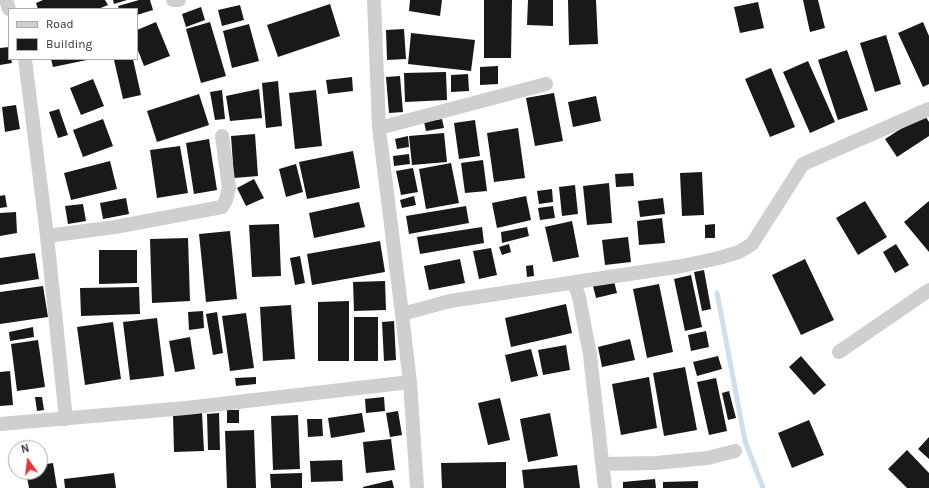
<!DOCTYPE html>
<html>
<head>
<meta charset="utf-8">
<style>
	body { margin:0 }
	#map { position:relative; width:929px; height:488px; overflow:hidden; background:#fff; font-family:Karla,sans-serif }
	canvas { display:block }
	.legend { position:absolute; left:8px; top:8px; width:130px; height:52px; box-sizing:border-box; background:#fff; border:1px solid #adadad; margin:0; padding:5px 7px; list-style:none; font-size:12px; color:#323232 }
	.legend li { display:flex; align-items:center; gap:8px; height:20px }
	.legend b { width:20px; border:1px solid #adadad }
	.north { position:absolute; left:8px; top:440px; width:40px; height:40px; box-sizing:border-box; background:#fff; border:1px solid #adadad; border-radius:50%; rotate:346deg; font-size:11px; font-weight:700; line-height:16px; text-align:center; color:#323232 }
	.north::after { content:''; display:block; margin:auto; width:14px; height:18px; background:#e6363a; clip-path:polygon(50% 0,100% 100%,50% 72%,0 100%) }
</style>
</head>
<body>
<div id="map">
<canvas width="929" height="488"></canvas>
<ul class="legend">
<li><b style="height:5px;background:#cfcfcf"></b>Road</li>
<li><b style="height:11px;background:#191919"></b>Building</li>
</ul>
<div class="north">N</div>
</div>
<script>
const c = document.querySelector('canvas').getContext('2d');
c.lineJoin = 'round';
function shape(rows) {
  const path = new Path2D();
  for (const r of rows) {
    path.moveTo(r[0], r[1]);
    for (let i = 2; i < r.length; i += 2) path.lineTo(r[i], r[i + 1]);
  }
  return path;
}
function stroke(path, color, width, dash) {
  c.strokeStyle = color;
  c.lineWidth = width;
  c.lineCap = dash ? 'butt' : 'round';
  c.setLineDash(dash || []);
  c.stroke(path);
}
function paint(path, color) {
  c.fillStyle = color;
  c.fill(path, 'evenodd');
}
const stream = shape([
	[717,293,745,441,763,488]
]);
const building = shape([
	[43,0,105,0,108,5,98,9,38,9,36,3],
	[113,0,127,0,114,4],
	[139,0,150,0,153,10,137,15,137,9,119,9,118,6],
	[410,0,442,0,440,16,409,11],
	[484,0,512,0,511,58,484,58],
	[528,0,553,0,553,26,527,25],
	[568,0,596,0,598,44,569,45],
	[803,0,818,0,825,28,810,32],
	[758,2,764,28,740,33,734,7],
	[330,4,340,36,278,57,267,25],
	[240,5,244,20,222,26,218,10],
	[201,7,205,20,186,27,182,14],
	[156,22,170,56,144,66,137,48,137,30],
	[210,22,226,76,201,83,186,29],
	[923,22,929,36,929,84,923,87,898,33],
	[249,24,259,61,232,68,223,31],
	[404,29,406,59,387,60,386,30],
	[411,33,475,40,471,71,408,64],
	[886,35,901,84,875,92,860,43],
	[9,47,9,59,11,59,12,63,0,65,0,48],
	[847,50,868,110,838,120,818,60],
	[51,59,87,59,87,60,53,67],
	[119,59,133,59,141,95,123,99,114,60],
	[808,61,835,122,810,133,783,72],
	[498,66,498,84,480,85,480,67],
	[771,68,795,127,770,137,745,79],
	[446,72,447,100,405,102,404,73],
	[468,74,469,91,451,92,451,75],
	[400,76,403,112,389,113,386,77],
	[352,77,353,91,328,94,326,80],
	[93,79,104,106,81,115,70,88],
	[278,81,282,126,266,128,262,83],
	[259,89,262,118,230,121,226,96],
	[222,90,225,119,215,120,210,92],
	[316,90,322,146,295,149,289,93],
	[554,93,563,141,535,146,526,98],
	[199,94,209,125,157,142,147,111],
	[596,96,601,121,573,127,568,102],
	[16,105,20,129,5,132,2,107],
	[59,109,68,135,58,138,49,112],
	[924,114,929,122,929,136,897,157,885,139],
	[103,119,113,146,83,157,73,130],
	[442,119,444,128,426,131,424,122],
	[475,120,480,156,459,159,454,123],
	[518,128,525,178,494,182,487,133],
	[444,133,447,162,412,165,409,136],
	[255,134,258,176,234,178,231,136],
	[408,136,409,147,397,149,395,139],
	[209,139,217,190,194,194,186,143],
	[180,146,188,193,157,198,150,150],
	[353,151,360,188,307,199,299,162],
	[409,154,410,164,394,166,393,156],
	[483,160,487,191,465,193,461,163],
	[110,161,117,189,71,200,64,173],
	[451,163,459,203,426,209,419,169],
	[296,164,303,192,286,197,279,169],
	[413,168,418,192,401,195,396,171],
	[702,172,704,215,682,216,680,173],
	[633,173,634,186,616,187,615,174],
	[254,179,264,198,246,206,237,188],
	[609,183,612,223,587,225,583,186],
	[575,185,578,214,562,216,559,187],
	[552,189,553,202,539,204,537,191],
	[5,195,7,207,0,208,0,196],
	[414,196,416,205,402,208,400,200],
	[526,196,531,220,497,228,492,203],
	[126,198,129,214,103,219,100,203],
	[663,198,665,214,640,217,638,201],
	[865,201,887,237,858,255,836,218],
	[929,201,929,252,904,222],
	[359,202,365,227,314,238,309,213],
	[83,204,86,221,68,224,65,206],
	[466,206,469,223,409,234,406,216],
	[553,206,555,218,540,220,538,208],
	[16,212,17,233,0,236,0,213],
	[662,218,665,243,639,245,637,221],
	[572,221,579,257,553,262,545,227],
	[279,224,281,276,252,277,249,225],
	[715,224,715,238,705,238,705,225],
	[482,227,484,243,420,254,417,237],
	[527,227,529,236,502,243,501,232],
	[230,231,237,299,206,302,199,234],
	[628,237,631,262,605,265,602,240],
	[188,238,190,301,152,303,150,239],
	[380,241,385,272,312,285,307,254],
	[509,244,511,252,502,255,499,247],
	[896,244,909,265,895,273,883,252],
	[491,248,497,275,479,279,473,251],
	[99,250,137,250,137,283,99,284],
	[35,253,39,279,0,285,0,258],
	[300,256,305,283,295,285,290,258],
	[460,259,465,283,429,290,424,266],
	[805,259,834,320,801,335,772,275],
	[533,265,534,276,527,277,526,266],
	[704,270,711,309,702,311,694,272],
	[691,275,702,327,685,331,674,279],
	[385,281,386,310,354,311,353,282],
	[614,281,617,293,596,298,593,286],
	[659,284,673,352,647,358,633,289],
	[43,286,48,317,0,324,0,292],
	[139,287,140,314,81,316,80,288],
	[349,301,349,361,318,361,318,302],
	[566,304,572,333,511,347,505,318],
	[291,305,295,359,263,361,260,307],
	[203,311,204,328,189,330,188,312],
	[217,312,223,353,213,355,206,314],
	[246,313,254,368,230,371,222,316],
	[354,317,378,317,378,361,354,361],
	[157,318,164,376,130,380,123,322],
	[394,321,396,360,384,361,382,322],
	[113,322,121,379,85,385,77,327],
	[33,327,34,337,10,341,9,332],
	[706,331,709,347,691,351,688,335],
	[190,337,195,369,175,372,169,341],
	[630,339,635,360,602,367,598,347],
	[38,340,45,387,17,391,11,344],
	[566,345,570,370,543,375,538,350],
	[531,349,538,376,511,382,505,355],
	[718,356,722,369,697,376,693,362],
	[801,356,826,385,814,395,789,367],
	[685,367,697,430,664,436,653,373],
	[10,371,13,405,0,406,0,372],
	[256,377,256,384,236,386,235,378],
	[649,377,657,428,621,435,612,384],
	[716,378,727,431,709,435,697,382],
	[729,391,736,418,728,420,722,393],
	[35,397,42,397,44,410,37,411],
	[384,397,385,411,366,413,365,399],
	[500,398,510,440,488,445,478,403],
	[227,410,239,410,239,423,227,423],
	[398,411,402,435,390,437,386,413],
	[202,413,204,451,174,452,173,414],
	[219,413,220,450,208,450,207,414],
	[362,413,365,432,331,438,328,418],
	[550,413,558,456,528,462,520,419],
	[298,415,300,469,273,470,271,416],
	[307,419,322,419,323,436,308,437],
	[809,420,824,455,792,468,778,433],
	[254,430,256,488,227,488,225,431],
	[929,437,929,459,918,449],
	[391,439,395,470,366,473,363,442],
	[907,450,929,473,929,488,907,488,888,469],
	[342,460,343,481,311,482,310,461],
	[506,462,506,488,442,488,441,463],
	[53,463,57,488,29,488,26,472,40,472,40,465],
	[577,465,580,488,524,488,522,470],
	[114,473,116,488,65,488,64,479],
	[302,473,302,488,271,488,270,474],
	[655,479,656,488,623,488,623,482],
	[392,480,394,488,363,488,363,487],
	[698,481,698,488,663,488,663,482]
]);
const minor = shape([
	[6,0,9,9],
	[173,0,179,0],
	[374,0,379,128,402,314],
	[25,59,47,236,66,419],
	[379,128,546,84],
	[47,236,115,227,222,207,226,200,229,188,222,136],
	[574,282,579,297,590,355,605,488],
	[839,352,929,290],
	[410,382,402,314,450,301,682,266,719,258,739,252,752,244,803,164,929,109],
	[0,424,186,408,410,382,417,488],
	[603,464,656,463,708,458,735,451]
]);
stroke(stream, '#cddfed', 5);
paint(building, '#191919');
stroke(minor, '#cfcfcf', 14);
</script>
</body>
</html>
